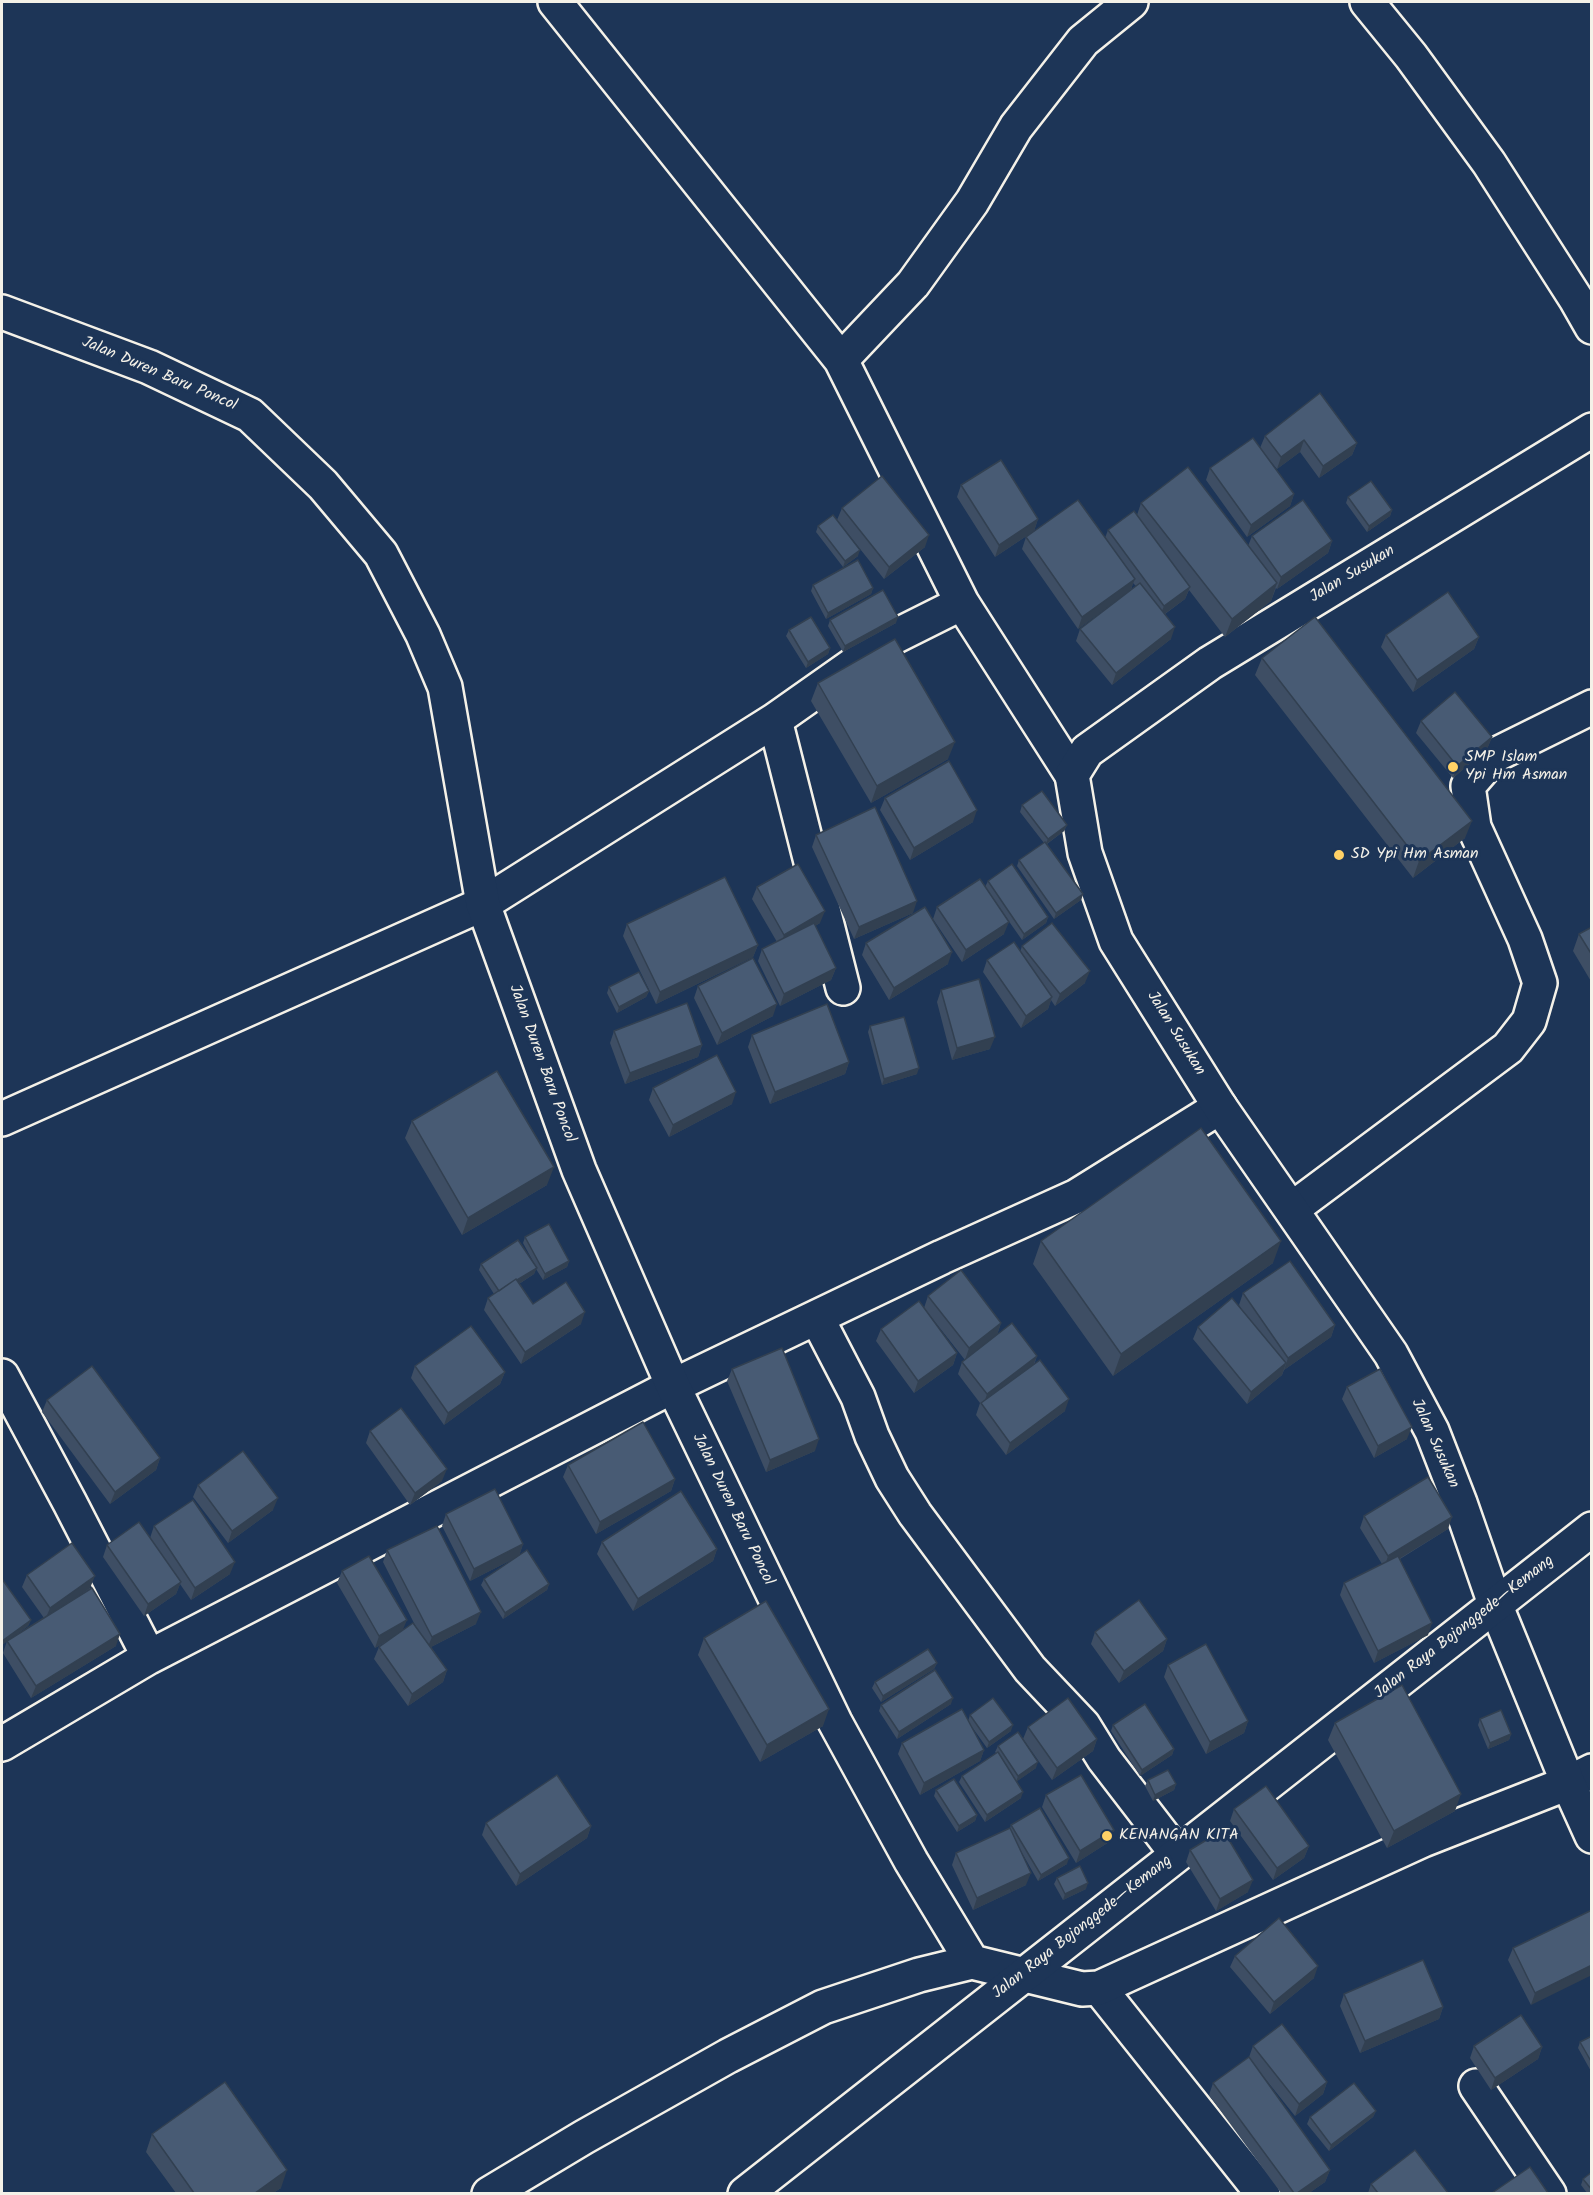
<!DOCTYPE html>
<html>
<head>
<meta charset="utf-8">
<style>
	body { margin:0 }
	#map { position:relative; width:1593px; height:2195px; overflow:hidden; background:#1d3557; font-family:Kalam,sans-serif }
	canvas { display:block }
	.frame { position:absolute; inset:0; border:3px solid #f4f1e8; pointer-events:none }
</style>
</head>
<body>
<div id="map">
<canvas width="1593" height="2195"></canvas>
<div class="frame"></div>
</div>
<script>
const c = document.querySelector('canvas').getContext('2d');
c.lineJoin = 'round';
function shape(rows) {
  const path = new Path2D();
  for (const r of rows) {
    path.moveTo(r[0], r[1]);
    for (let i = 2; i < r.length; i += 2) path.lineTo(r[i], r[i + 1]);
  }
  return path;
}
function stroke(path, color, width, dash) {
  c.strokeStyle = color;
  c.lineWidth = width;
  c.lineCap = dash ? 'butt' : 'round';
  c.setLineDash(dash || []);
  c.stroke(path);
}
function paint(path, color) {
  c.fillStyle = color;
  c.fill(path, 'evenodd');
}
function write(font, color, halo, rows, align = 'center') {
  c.font = font + ' Kalam,sans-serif';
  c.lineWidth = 6;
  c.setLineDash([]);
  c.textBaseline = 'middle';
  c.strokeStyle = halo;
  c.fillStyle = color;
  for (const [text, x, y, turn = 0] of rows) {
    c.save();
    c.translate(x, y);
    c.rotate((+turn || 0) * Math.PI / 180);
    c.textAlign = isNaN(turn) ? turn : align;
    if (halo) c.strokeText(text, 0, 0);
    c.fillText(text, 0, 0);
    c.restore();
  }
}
const street = shape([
	[555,2,841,360,962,603,1072,775],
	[1367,2,1411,56,1489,163,1576,299,1592,327],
	[841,360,913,284,972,202,1016,127,1083,41,1131,2],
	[775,720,843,988],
	[2,1119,483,904,775,720,890,639,962,603],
	[1292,1209,1508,1048,1529,1021,1540,983,1525,939,1474,827,1468,786,1495,755,1592,707],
	[817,1318,858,1397,872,1436,892,1478,915,1514,1030,1669,1083,1725,1104,1759,1177,1854],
	[2,1376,70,1503,149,1657,2,1744],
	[149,1657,673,1386,942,1257,1077,1196,1220,1107],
	[1568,1783,1592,1771],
	[1099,1988,1263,2194],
	[1476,2086,1549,2194]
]);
const secondary = shape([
	[2,312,149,367,250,415,323,485,381,554,423,635,445,687,483,904,579,1170,673,1386,835,1722,911,1861,972,1962],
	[1592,430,1210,663,1087,751,1072,775,1085,853,1116,941,1220,1107,1391,1354,1432,1431,1460,1503,1495,1604,1568,1783,1592,1836],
	[489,2194,584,2137,728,2056,823,2007,919,1975,972,1962,1082,1989,1099,1988,1423,1840,1568,1783]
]);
const highway = shape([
	[745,2194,1592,1529]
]);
const wall = shape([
	[1265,436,1357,443,1352,455,1319,478,1300,452,1277,469,1267,457,1294,494,1290,506,1247,537,1206,480,1210,468,1260,448],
	[961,485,1038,519,1034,531,995,557,957,497],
	[1348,497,1392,510,1390,516,1367,532,1346,503],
	[1141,503,1248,546,1252,536,1332,541,1328,553,1277,589,1276,588,1271,601,1225,637,1189,590,1185,599,1165,614,1171,639,1112,685,1076,641,1080,629,1112,604,1078,629,1022,549,1026,537,1105,538,1108,530,1137,515],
	[1133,583,1136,586,1131,590],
	[842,508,925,547,884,579,837,520],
	[818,526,858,556,843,567,816,532],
	[813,585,873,588,871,594,826,619,811,591],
	[830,620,896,623,843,652,828,626],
	[789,630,830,648,828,654,806,668,786,636],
	[1386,635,1479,637,1474,649,1413,692,1381,647],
	[1262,658,1465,838,1413,878,1255,675],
	[818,683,948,759,871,803,811,701],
	[1421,721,1492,737,1487,749,1453,778,1416,733],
	[885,798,973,822,910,860,880,810],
	[1022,805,1067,825,1064,831,1047,844,1083,894,1081,900,1054,919,1017,866,1019,860,1044,843,1020,812],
	[816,835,913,913,854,939,812,847],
	[988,881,1048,917,1046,923,1022,940,987,890,1004,934,962,962,933,919,937,907,985,887],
	[757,887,820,923,815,926,836,968,831,980,780,1006,758,961,762,949,777,942,752,899],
	[627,924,758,945,753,957,656,1004,623,936],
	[1592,927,1592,983,1573,951,1579,934],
	[866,943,948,964,889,1000,862,955],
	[1022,946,1085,983,1055,1006,1051,1000,1048,1009,1021,1028,983,972,987,960,1020,952],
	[698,986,773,1016,717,1045,694,998],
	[609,987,649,991,646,997,617,1013,607,993],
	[941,990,990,1049,952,1060,937,1002],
	[870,1026,917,1074,882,1085,868,1032],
	[614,1031,702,1045,698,1057,625,1084,610,1043],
	[752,1035,849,1062,845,1074,770,1104,748,1047],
	[653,1088,732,1104,669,1137,649,1100],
	[412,1121,547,1185,462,1235,405,1138],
	[525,1237,569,1261,567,1267,543,1280,536,1269,534,1274,519,1284,533,1304,581,1324,521,1364,484,1310,488,1298,494,1294,479,1270,481,1264,535,1265,523,1243],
	[1041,1241,1273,1263,1113,1376,1033,1264],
	[1243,1293,1335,1325,1331,1337,1284,1370,1282,1375,1247,1404,1193,1339,1198,1327,1242,1310,1239,1305],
	[928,1296,1001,1323,997,1335,965,1360,924,1308],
	[881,1329,957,1353,953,1365,914,1393,876,1341],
	[1037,1356,1034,1365,1065,1411,1006,1455,976,1415,980,1403,958,1374,962,1362],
	[415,1366,505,1372,500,1384,444,1425,411,1378],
	[732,1369,815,1451,766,1472,727,1381],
	[1347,1387,1407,1439,1374,1458,1342,1399],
	[47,1400,160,1458,156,1470,110,1504,42,1412],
	[370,1431,442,1481,410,1505,366,1443],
	[568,1465,675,1479,671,1491,596,1534,563,1477],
	[198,1485,273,1510,228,1543,193,1497],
	[446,1514,523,1544,519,1556,470,1581,442,1526],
	[1364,1516,1448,1529,1400,1559,1428,1635,1374,1663,1340,1595,1344,1583,1382,1564,1360,1528],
	[154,1526,230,1574,191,1600,180,1584,176,1594,144,1616,103,1557,107,1545,150,1538],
	[602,1542,717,1549,713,1561,633,1611,597,1554],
	[387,1550,476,1624,431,1647,447,1670,443,1682,408,1706,374,1659,379,1647,384,1643,375,1648,337,1583,342,1571,403,1629,416,1627,383,1562],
	[27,1575,90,1588,116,1646,31,1698,3,1653,7,1641,2,1645,2,1579,31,1620,28,1626,8,1641,44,1618,22,1587],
	[484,1579,549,1584,547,1590,503,1619,481,1585],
	[1095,1632,1167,1639,1163,1651,1119,1683,1091,1644],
	[704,1638,823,1726,760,1762,698,1655],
	[937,1663,934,1669,881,1702,872,1688,875,1682],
	[1168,1665,1248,1721,1244,1733,1206,1754,1164,1677],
	[951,1704,897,1739,879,1711,881,1705],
	[970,1715,1011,1731,987,1748,972,1727,984,1750,980,1761,920,1795,898,1754,902,1743,968,1721],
	[1480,1719,1511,1734,1509,1740,1488,1749,1478,1725],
	[1335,1723,1455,1811,1387,1848,1328,1740],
	[1113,1725,1174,1749,1172,1755,1140,1776,1111,1731],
	[1028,1727,1097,1739,1093,1751,1052,1780,1023,1739],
	[998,1746,1036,1768,1017,1781,1021,1798,985,1822,959,1782,962,1776,996,1753,995,1752],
	[1148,1780,1176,1784,1174,1790,1153,1801,1145,1786],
	[936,1790,977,1815,975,1821,957,1832,934,1796],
	[1046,1795,1114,1830,1109,1842,1076,1863,1042,1807],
	[1234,1809,1309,1846,1304,1858,1273,1880,1230,1821],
	[486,1823,591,1826,587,1838,516,1886,482,1835],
	[1011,1825,1067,1864,1038,1881,1018,1846,1026,1885,973,1910,952,1865,956,1853,1010,1828],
	[1190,1850,1248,1892,1216,1911,1186,1862],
	[1057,1878,1086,1889,1063,1900,1054,1884],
	[1592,1910,1531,2005,1508,1960,1513,1948],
	[1235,1956,1314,1978,1270,2014,1230,1967],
	[1344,1994,1443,2007,1439,2019,1360,2053,1340,2006],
	[1592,2036,1592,2073,1578,2048,1580,2042],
	[1253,2046,1327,2082,1323,2094,1295,2116,1259,2071,1330,2170,1325,2182,1309,2193,1281,2193,1209,2095,1213,2083,1249,2057],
	[1474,2046,1542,2047,1538,2059,1491,2090,1470,2058],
	[1376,2111,1373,2117,1329,2151,1307,2124,1310,2117],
	[152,2134,281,2188,273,2193,176,2193,146,2152],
	[1592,2172,1592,2193,1587,2193,1581,2185,1583,2179],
	[1371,2184,1448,2193,1368,2193]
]);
const shadedWall = shape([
	[1304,440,1300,452,1277,469,1281,457],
	[1357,443,1352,455,1319,478,1323,466],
	[1294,494,1290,506,1247,537,1251,525],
	[1392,510,1390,516,1367,532,1369,526],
	[1038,519,1034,531,995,557,999,545],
	[929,535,925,547,884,579,889,567],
	[1332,541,1328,553,1277,589,1281,577],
	[860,550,858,556,843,567,845,561],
	[1135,579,1130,591,1078,629,1082,617],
	[1277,583,1271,601,1225,637,1232,619],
	[1190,587,1185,599,1159,618,1164,606],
	[873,588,871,594,826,619,828,613],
	[898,617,896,623,843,652,845,646],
	[1175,627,1171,639,1112,685,1116,673],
	[1479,637,1474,649,1413,692,1417,680],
	[830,648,828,654,806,668,808,662],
	[1492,737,1487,749,1453,778,1457,766],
	[955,742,948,759,871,803,877,786],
	[977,810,973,822,910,860,914,848],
	[1472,821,1465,838,1413,878,1419,861],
	[1067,825,1064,831,1045,845,1048,839],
	[1083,894,1081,900,1054,919,1056,913],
	[917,901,913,913,854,939,859,927],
	[825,911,820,923,780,947,784,935],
	[1048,917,1046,923,1022,940,1024,934],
	[1009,922,1004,934,962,962,966,950],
	[758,945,753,957,656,1004,660,992],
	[952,952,948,964,889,1000,894,988],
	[836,968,831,980,780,1006,784,994],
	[1090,971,1085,983,1055,1006,1060,994],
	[649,991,646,997,617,1013,619,1007],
	[1052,997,1048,1009,1021,1028,1026,1016],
	[777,1004,773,1016,717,1045,722,1033],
	[995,1037,990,1049,952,1060,957,1048],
	[702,1045,698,1057,625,1084,630,1073],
	[849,1062,845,1074,770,1104,775,1092],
	[919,1068,917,1074,882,1085,884,1079],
	[736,1092,732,1104,669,1137,673,1125],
	[554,1167,547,1185,462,1235,468,1218],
	[1281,1241,1273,1263,1113,1376,1121,1354],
	[569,1261,567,1267,543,1280,545,1274],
	[537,1268,534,1274,497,1298,499,1292],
	[585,1312,581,1324,521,1364,525,1352],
	[1001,1323,997,1335,965,1360,969,1348],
	[1335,1325,1331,1337,1284,1370,1288,1358],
	[957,1353,953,1365,914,1393,918,1381],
	[1037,1356,1032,1368,983,1406,987,1394],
	[1286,1363,1282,1375,1247,1404,1251,1392],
	[505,1372,500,1384,444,1425,448,1413],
	[1069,1399,1065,1411,1006,1455,1010,1443],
	[1412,1427,1407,1439,1374,1458,1378,1446],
	[819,1439,815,1451,766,1472,770,1460],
	[160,1458,156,1470,110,1504,115,1492],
	[447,1469,442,1481,410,1505,415,1493],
	[675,1479,671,1491,596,1534,600,1522],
	[278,1498,273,1510,228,1543,232,1531],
	[1452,1517,1448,1529,1384,1568,1388,1556],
	[523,1544,519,1556,470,1581,474,1569],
	[717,1549,713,1561,633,1611,638,1599],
	[235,1562,230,1574,191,1600,195,1588],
	[95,1576,90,1588,45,1620,50,1608],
	[181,1582,176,1594,144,1616,148,1604],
	[549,1584,547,1590,503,1619,505,1613],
	[481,1612,476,1624,427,1649,432,1637],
	[31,1620,28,1626,2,1645,2,1641],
	[407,1620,402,1632,375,1648,379,1636],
	[1432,1623,1428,1635,1374,1663,1378,1651],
	[120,1634,116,1646,31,1698,36,1686],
	[1167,1639,1163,1651,1119,1683,1124,1671],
	[937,1663,934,1669,881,1702,883,1696],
	[447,1670,443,1682,408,1706,412,1694],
	[953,1698,951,1704,897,1739,899,1732],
	[829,1709,823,1726,760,1762,767,1745],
	[1248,1721,1244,1733,1206,1754,1210,1742],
	[1013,1725,1011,1731,987,1748,989,1742],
	[1511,1734,1509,1740,1488,1749,1490,1743],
	[1097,1739,1093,1751,1052,1780,1057,1768],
	[1174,1749,1172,1755,1140,1776,1142,1770],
	[984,1750,980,1761,920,1795,924,1783],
	[1038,1762,1036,1768,1016,1782,1018,1776],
	[1176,1784,1174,1790,1153,1801,1155,1795],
	[1023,1792,1021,1798,985,1822,987,1815],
	[1461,1794,1455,1811,1387,1848,1394,1831],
	[977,1815,975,1821,957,1832,959,1826],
	[591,1826,587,1838,516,1886,520,1874],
	[1114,1830,1109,1842,1076,1863,1080,1851],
	[1309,1846,1304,1858,1273,1880,1277,1868],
	[1069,1858,1067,1864,1038,1881,1041,1875],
	[1031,1873,1026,1885,973,1910,977,1898],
	[1253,1880,1248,1892,1216,1911,1220,1899],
	[1088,1883,1086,1889,1063,1900,1065,1894],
	[1592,1965,1592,1975,1531,2005,1535,1993],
	[1318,1966,1314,1978,1270,2014,1274,2002],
	[1443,2007,1439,2019,1360,2053,1365,2041],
	[1542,2047,1538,2059,1491,2090,1495,2078],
	[1327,2082,1323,2094,1295,2116,1299,2104],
	[1376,2111,1373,2117,1329,2151,1331,2145],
	[287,2170,281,2188,273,2193,255,2193],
	[1330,2170,1325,2182,1309,2193,1297,2193]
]);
const building = shape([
	[1320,393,1357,443,1323,466,1304,440,1281,457,1265,436,1320,393],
	[1253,438,1294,494,1251,525,1210,468,1253,438],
	[1001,460,1038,519,999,545,961,485,1001,460],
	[1188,467,1277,583,1232,619,1141,503,1188,467],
	[882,476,929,535,889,567,842,508,882,476],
	[1371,481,1392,510,1369,526,1348,497,1371,481],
	[1078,500,1135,579,1082,617,1026,537,1078,500],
	[1303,500,1332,541,1281,577,1252,536,1303,500],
	[1134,511,1190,587,1164,606,1108,530,1134,511],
	[833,515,860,550,845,561,818,526,833,515],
	[858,560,873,588,828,613,813,585,858,560],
	[1140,583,1175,627,1116,673,1080,629,1140,583],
	[883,590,898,617,845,646,830,620,883,590],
	[1448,592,1479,637,1417,680,1386,635,1448,592],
	[811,617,830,648,808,662,789,630,811,617],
	[1315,617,1472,821,1419,861,1262,658,1315,617],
	[895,639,955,742,877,786,818,683,895,639],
	[1455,692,1492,737,1457,766,1421,721,1455,692],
	[949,761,977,810,914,848,885,798,949,761],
	[1042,791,1067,825,1048,839,1022,805,1042,791],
	[875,807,917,901,859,927,816,835,875,807],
	[1045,842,1083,894,1056,913,1019,860,1045,842],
	[798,864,825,911,784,935,757,887,798,864],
	[1012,864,1048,917,1024,934,988,881,1012,864],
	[725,877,758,945,660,992,627,924,725,877],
	[980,879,1009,922,966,950,937,907,980,879],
	[925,907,952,952,894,988,866,943,925,907],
	[814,923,836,968,784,994,762,949,814,923],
	[1052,923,1090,971,1060,994,1022,946,1052,923],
	[1592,927,1592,955,1579,934,1592,927],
	[1014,942,1052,997,1026,1016,987,960,1014,942],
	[753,958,777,1004,722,1033,698,986,753,958],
	[639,972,649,991,619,1007,609,987,639,972],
	[979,979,995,1037,957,1048,941,990,979,979],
	[687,1003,702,1045,630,1073,614,1031,687,1003],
	[827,1004,849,1062,775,1092,752,1035,827,1004],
	[904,1017,919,1068,884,1079,870,1026,904,1017],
	[717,1055,736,1092,673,1125,653,1088,717,1055],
	[497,1071,554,1167,468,1218,412,1121,497,1071],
	[1201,1128,1281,1241,1121,1354,1041,1241,1201,1128],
	[549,1224,569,1261,545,1274,525,1237,549,1224],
	[518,1240,537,1268,517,1280,516,1279,499,1291,481,1264,518,1240],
	[1290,1261,1335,1325,1288,1358,1243,1293,1290,1261],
	[961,1270,1001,1323,969,1348,928,1296,961,1270],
	[516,1279,533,1304,566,1282,585,1312,525,1352,488,1298,516,1279],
	[1232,1298,1286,1363,1251,1392,1198,1327,1232,1298],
	[919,1301,957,1353,918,1381,881,1329,919,1301],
	[1012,1323,1037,1356,987,1394,962,1362,1012,1323],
	[471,1326,505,1372,448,1413,415,1366,471,1326],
	[782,1348,819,1439,770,1460,732,1369,782,1348],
	[1040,1360,1069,1399,1010,1443,981,1403,1040,1360],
	[92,1366,160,1458,115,1492,47,1400,92,1366],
	[1380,1369,1412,1427,1378,1446,1347,1387,1380,1369],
	[401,1408,447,1469,415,1493,370,1431,401,1408],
	[643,1422,675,1479,600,1522,568,1465,643,1422],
	[243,1451,278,1498,232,1531,198,1485,243,1451],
	[1428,1477,1452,1517,1388,1556,1364,1516,1428,1477],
	[495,1489,523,1544,474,1569,446,1514,495,1489],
	[681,1491,717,1549,638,1599,602,1542,681,1491],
	[193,1500,235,1562,195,1588,154,1526,193,1500],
	[139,1522,181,1582,148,1604,107,1545,139,1522],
	[437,1526,481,1612,432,1637,387,1550,437,1526],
	[72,1543,95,1576,50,1608,27,1575,72,1543],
	[527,1550,549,1584,505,1613,484,1579,527,1550],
	[369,1556,407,1620,379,1636,342,1571,369,1556],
	[1398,1556,1432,1623,1378,1651,1344,1583,1398,1556],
	[2,1579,31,1620,2,1641,2,1579],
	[92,1588,120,1634,36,1686,7,1641,92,1588],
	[1139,1600,1167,1639,1124,1671,1095,1632,1139,1600],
	[766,1601,829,1709,767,1745,704,1638,766,1601],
	[413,1623,447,1670,412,1694,379,1647,413,1623],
	[1206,1644,1248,1721,1210,1742,1168,1665,1206,1644],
	[928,1649,937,1663,883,1696,875,1682,928,1649],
	[935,1670,953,1698,899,1732,881,1705,935,1670],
	[1402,1685,1461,1794,1394,1831,1335,1723,1402,1685],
	[993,1698,1013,1725,989,1742,970,1715,993,1698],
	[1068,1698,1097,1739,1057,1768,1028,1727,1068,1698],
	[1145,1704,1174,1749,1142,1770,1113,1725,1145,1704],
	[962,1709,984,1750,924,1783,902,1743,962,1709],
	[1501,1710,1511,1734,1490,1743,1480,1719,1501,1710],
	[1018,1732,1038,1762,1018,1776,998,1746,1018,1732],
	[998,1752,1023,1792,987,1815,962,1776,998,1752],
	[1168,1770,1176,1784,1155,1795,1148,1780,1168,1770],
	[557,1775,591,1826,520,1874,486,1823,557,1775],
	[1081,1775,1114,1830,1080,1851,1046,1795,1081,1775],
	[954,1779,977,1815,959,1826,936,1790,954,1779],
	[1266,1786,1309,1846,1277,1868,1234,1809,1266,1786],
	[1040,1808,1069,1858,1041,1875,1011,1825,1040,1808],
	[1010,1828,1031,1873,977,1898,956,1853,1010,1828],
	[1223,1830,1253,1880,1220,1899,1190,1850,1223,1830],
	[1080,1866,1088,1883,1065,1894,1057,1878,1080,1866],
	[1592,1910,1592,1965,1535,1993,1513,1948,1592,1910],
	[1279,1918,1318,1966,1274,2002,1235,1956,1279,1918],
	[1423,1960,1443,2007,1365,2041,1344,1994,1423,1960],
	[1521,2015,1542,2047,1495,2078,1474,2046,1521,2015],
	[1282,2024,1327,2082,1299,2104,1253,2046,1282,2024],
	[1592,2036,1592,2063,1580,2042,1592,2036],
	[1249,2057,1330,2170,1297,2193,1294,2193,1213,2083,1249,2057],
	[225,2082,287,2170,255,2193,194,2193,152,2134,225,2082],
	[1354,2083,1376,2111,1331,2145,1310,2117,1354,2083],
	[1415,2150,1448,2193,1378,2193,1371,2184,1415,2150],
	[1530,2167,1548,2193,1492,2193,1530,2167],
	[1592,2172,1592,2190,1583,2179,1592,2172]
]);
const markers = [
	[1453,767,6,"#ffd166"],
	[1339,855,6,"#ffd166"],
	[1107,1836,6,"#ffd166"]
];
const streetNames = [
	["Jalan Duren Baru Poncol",159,375,23],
	["Jalan Susukan",1353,575,-31],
	["Jalan Susukan",1175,1034,58],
	["Jalan Duren Baru Poncol",541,1064,70],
	["Jalan Susukan",1434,1444,66],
	["Jalan Duren Baru Poncol",732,1510,64],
	["Jalan Raya Bojonggede—Kemang",1465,1628,-38],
	["Jalan Raya Bojonggede—Kemang",1083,1928,-38]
];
const poiNames = [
	["SMP Islam",1465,758],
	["Ypi Hm Asman",1465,776],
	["SD Ypi Hm Asman",1351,855],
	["KENANGAN KITA",1119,1836]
];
stroke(street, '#f4f1e8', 38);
stroke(secondary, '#f4f1e8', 38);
stroke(highway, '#f4f1e8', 38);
stroke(street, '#1d3557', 33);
stroke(secondary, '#1d3557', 33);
stroke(highway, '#1d3557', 33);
paint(wall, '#3e4e64');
paint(shadedWall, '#324051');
paint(building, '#485b74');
stroke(building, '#324051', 1.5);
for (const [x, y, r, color] of markers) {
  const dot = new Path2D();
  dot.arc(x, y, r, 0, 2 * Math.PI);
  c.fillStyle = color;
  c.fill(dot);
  stroke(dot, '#1d3557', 2);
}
write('16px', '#f4f1e8', '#1d3557', streetNames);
write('16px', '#f4f1e8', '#1d3557', poiNames, 'left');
</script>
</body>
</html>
